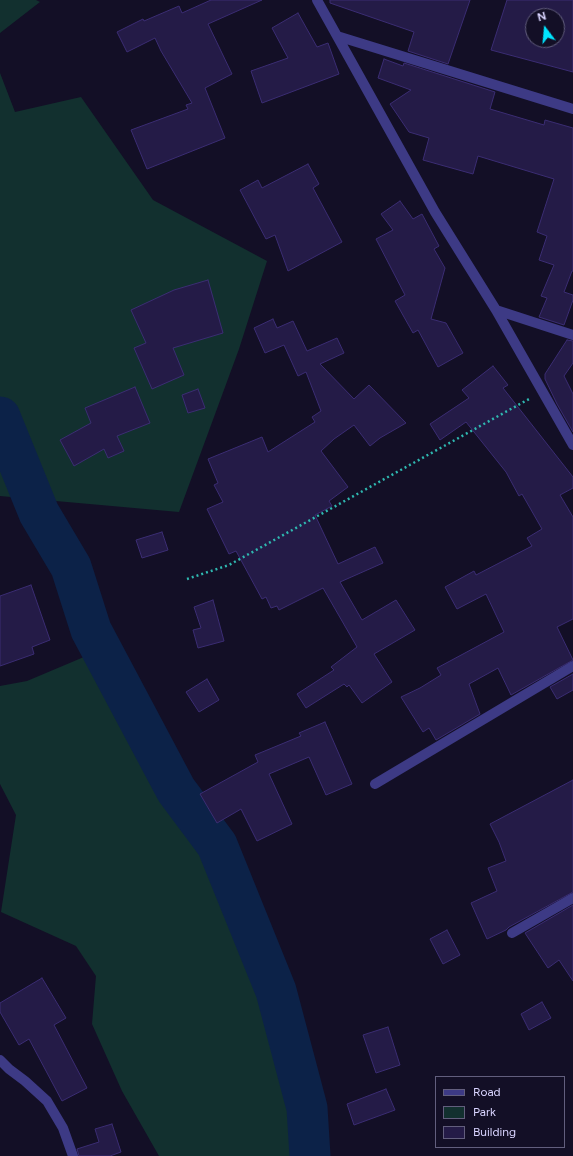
<!DOCTYPE html>
<html>
<head>
<meta charset="utf-8">
<style>
	body { margin:0 }
	#map { position:relative; width:573px; height:1156px; overflow:hidden; background:#130f26; font-family:Figtree,sans-serif }
	canvas { display:block }
	.legend { position:absolute; left:435px; top:1076px; width:130px; height:72px; box-sizing:border-box; background:#130f26; border:1px solid #625e7d; margin:0; padding:5px 7px; list-style:none; font-size:12px; color:#d9d4ff }
	.legend li { display:flex; align-items:center; gap:8px; height:20px }
	.legend b { width:20px; border:1px solid #625e7d }
	.north { position:absolute; left:525px; top:8px; width:40px; height:40px; box-sizing:border-box; background:#130f26; border:1px solid #625e7d; border-radius:50%; rotate:344deg; font-size:11px; font-weight:700; line-height:16px; text-align:center; color:#d9d4ff }
	.north::after { content:''; display:block; margin:auto; width:14px; height:18px; background:#00e5ff; clip-path:polygon(50% 0,100% 100%,50% 72%,0 100%) }
</style>
</head>
<body>
<div id="map">
<canvas width="573" height="1156"></canvas>
<ul class="legend">
<li><b style="height:5px;background:#3d3a85"></b>Road</li>
<li><b style="height:11px;background:#12302f"></b>Park</li>
<li><b style="height:11px;background:#241b47"></b>Building</li>
</ul>
<div class="north">N</div>
</div>
<script>
const c = document.querySelector('canvas').getContext('2d');
c.lineJoin = 'round';
function paint(path, color) {
  c.fillStyle = color;
  c.fill(path, 'evenodd');
}
function shape(rows) {
  const path = new Path2D();
  for (const r of rows) {
    path.moveTo(r[0], r[1]);
    for (let i = 2; i < r.length; i += 2) path.lineTo(r[i], r[i + 1]);
  }
  return path;
}
function stroke(path, color, width, dash) {
  c.strokeStyle = color;
  c.lineWidth = width;
  c.lineCap = dash ? 'butt' : 'round';
  c.setLineDash(dash || []);
  c.stroke(path);
}
const green = shape([
	[0,0,36,0,40,2,0,33],
	[0,73,15,112,81,97,153,200,267,261,239,349,179,512,0,496],
	[91,654,233,907,287,1068,296,1156,159,1156,122,1091,92,1024,96,976,76,946,1,912,16,815,0,784,0,686,27,681]
]);
const river = shape([
	[0,417,39,513,71,567,91,630,176,790,217,845,276,991,307,1108,310,1156]
]);
const building = shape([
	[211,0,262,0,208,24,232,74,205,88,225,138,147,169,131,130,188,109,186,105,192,103,161,51,155,38,127,52,117,32,143,19,144,21,179,6,182,13,211,0],
	[330,0,470,0,448,64,408,51,414,32,330,3,330,0],
	[507,0,573,0,573,72,491,50,507,0],
	[533,16,557,16,557,40,533,40,533,16],
	[298,13,317,47,328,43,339,74,262,103,251,71,288,58,272,28,298,13],
	[384,59,403,66,404,63,495,92,490,109,544,125,545,120,573,128,573,271,572,271,564,292,573,295,573,300,564,325,539,317,547,298,541,296,554,265,539,260,547,236,537,232,554,179,478,156,473,174,423,160,429,138,409,132,390,104,411,90,378,78,384,59],
	[308,164,319,184,313,188,342,242,288,271,275,235,266,239,240,190,258,180,262,188,308,164],
	[400,201,413,219,422,214,439,246,434,249,445,268,431,319,446,323,463,353,438,367,418,330,413,333,395,301,405,295,376,239,393,230,381,214,400,201],
	[208,280,223,333,173,348,184,375,152,389,134,348,146,343,131,310,174,290,208,280],
	[273,319,277,328,293,321,307,351,337,338,344,353,320,364,354,399,369,385,406,423,380,438,370,446,354,425,334,439,321,451,348,487,329,501,332,506,315,515,338,564,375,547,383,563,340,582,362,620,396,600,415,630,374,654,392,682,362,703,349,685,347,687,344,684,306,708,297,694,334,670,331,667,357,647,323,588,279,610,277,606,271,608,266,597,262,599,236,551,229,554,207,509,223,502,214,485,218,483,208,459,262,437,268,452,315,422,312,417,321,411,306,372,298,376,284,345,265,353,254,328,273,319],
	[567,340,573,341,573,363,564,376,573,394,573,432,557,404,545,379,545,374,567,340],
	[493,366,508,385,503,388,573,477,573,488,560,495,573,517,573,619,557,627,573,660,511,695,498,668,469,684,480,714,436,740,429,728,423,732,401,697,420,688,441,675,437,668,504,632,486,594,457,609,445,587,474,571,476,575,532,546,527,538,542,529,522,494,519,496,506,472,466,422,440,440,430,424,469,398,462,390,493,366],
	[135,387,150,423,117,436,124,451,108,458,104,449,74,466,60,440,91,423,85,408,135,387],
	[198,389,205,408,188,413,182,395,198,389],
	[162,532,168,550,142,558,136,540,162,532],
	[31,585,50,640,32,647,34,654,0,666,0,596,31,585],
	[213,600,224,641,198,648,193,630,201,628,194,607,213,600],
	[573,674,573,690,557,699,550,687,573,674],
	[207,679,219,700,199,712,186,692,207,679],
	[325,722,352,784,326,795,309,757,269,774,292,824,257,841,241,809,217,823,200,794,258,762,255,755,301,736,299,733,325,722],
	[573,780,573,892,509,927,506,930,487,939,471,903,497,891,488,868,506,861,499,842,490,824,573,780],
	[573,905,573,981,559,960,548,968,525,933,573,905],
	[447,930,460,955,443,964,430,939,447,930],
	[42,978,66,1018,54,1025,87,1088,62,1101,29,1039,19,1045,0,1012,0,1003,42,978],
	[542,1002,551,1018,529,1030,521,1014,542,1002],
	[388,1027,400,1065,376,1073,363,1035,388,1027],
	[386,1089,395,1110,354,1125,347,1104,386,1089],
	[112,1124,121,1152,110,1156,79,1156,77,1149,99,1142,95,1129,112,1124]
]);
const path = shape([
	[187,579,229,565,529,399]
]);
const minor = shape([
	[317,0,435,212,496,310,573,445],
	[337,36,573,109],
	[496,310,573,335],
	[375,784,573,666],
	[512,933,573,898],
	[0,1060,9,1069,25,1081,47,1101,63,1128,73,1156]
]);
paint(green, '#12302f');
stroke(river, '#0c2248', 41);
paint(building, '#241b47');
stroke(building, '#3b2d73', 1);
stroke(path, '#2fb8b0', 2.5, [2, 3]);
stroke(minor, '#3d3a85', 10);
</script>
</body>
</html>
